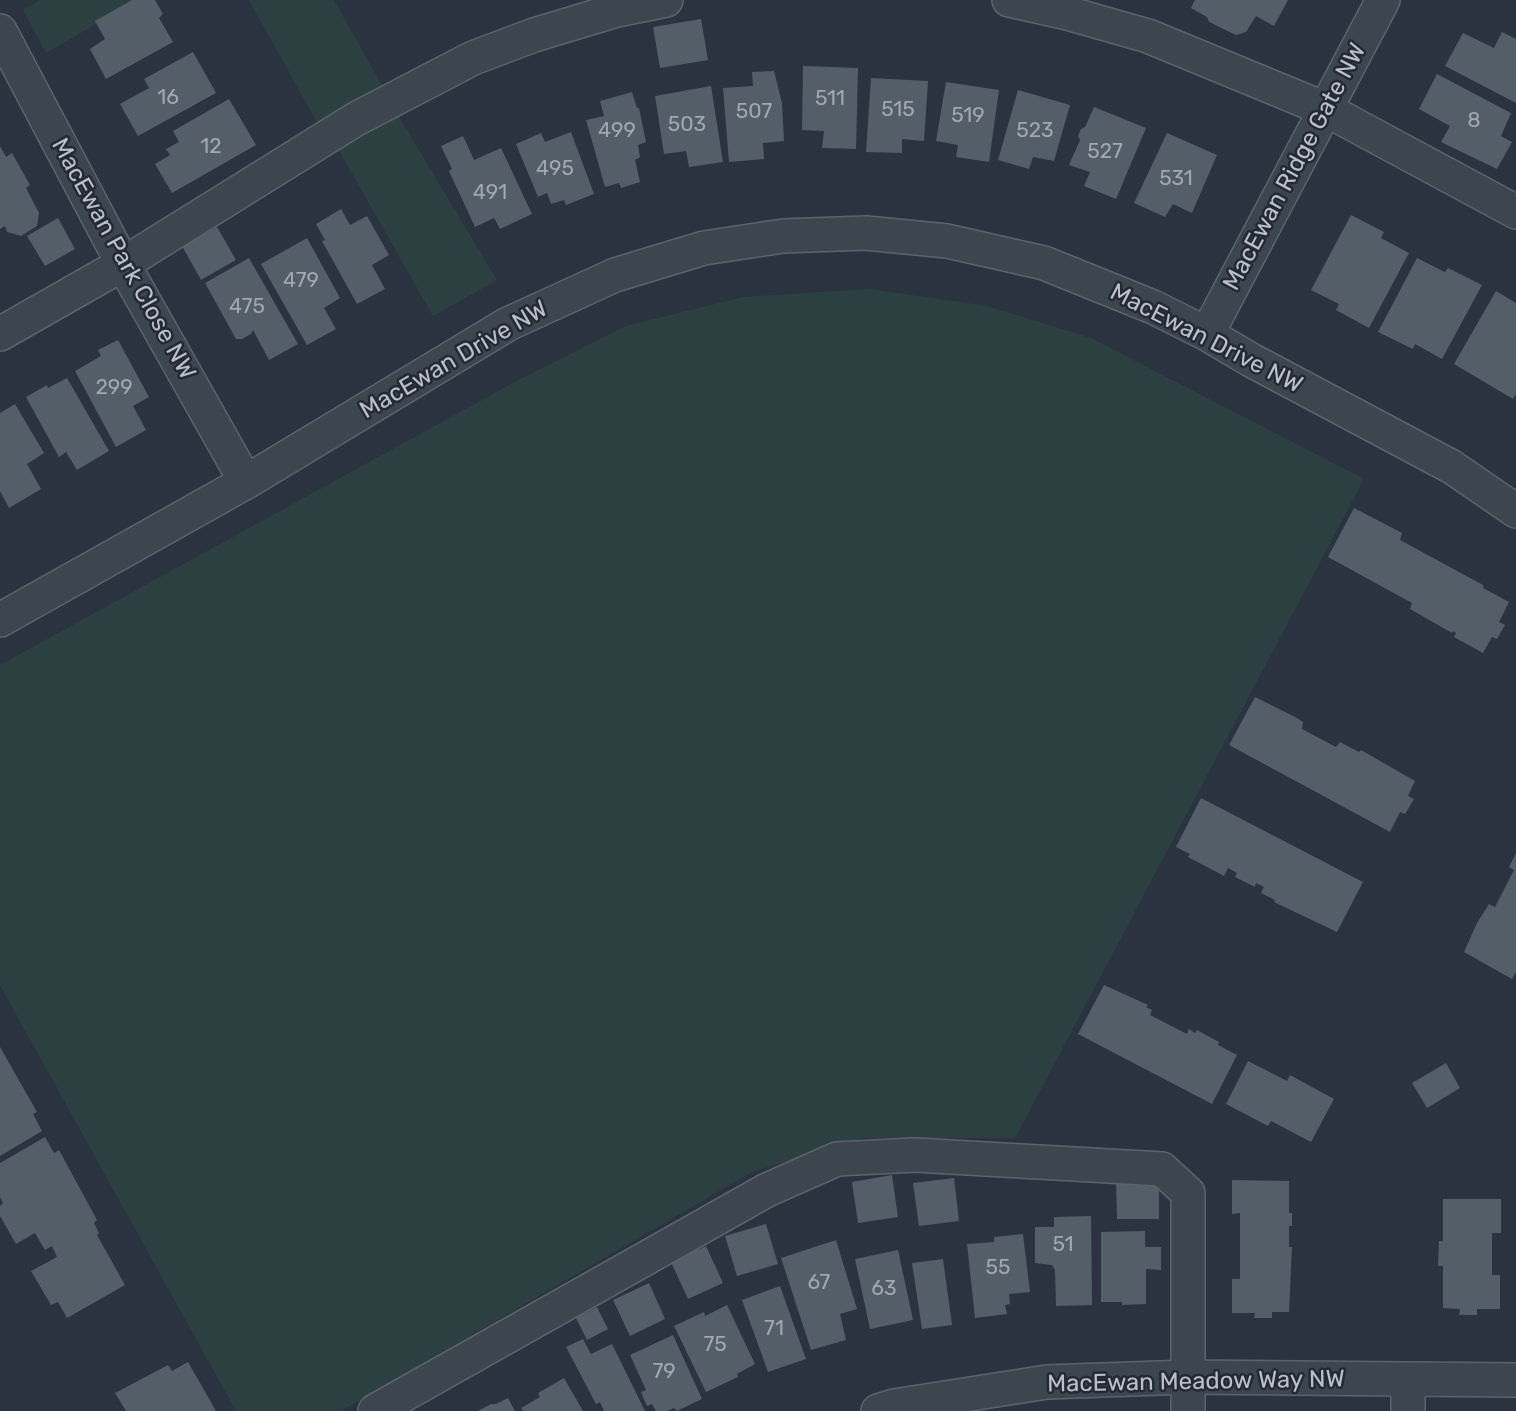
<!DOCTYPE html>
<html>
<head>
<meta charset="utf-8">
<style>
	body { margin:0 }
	canvas { display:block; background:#2a333f }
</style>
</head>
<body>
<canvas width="1516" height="1411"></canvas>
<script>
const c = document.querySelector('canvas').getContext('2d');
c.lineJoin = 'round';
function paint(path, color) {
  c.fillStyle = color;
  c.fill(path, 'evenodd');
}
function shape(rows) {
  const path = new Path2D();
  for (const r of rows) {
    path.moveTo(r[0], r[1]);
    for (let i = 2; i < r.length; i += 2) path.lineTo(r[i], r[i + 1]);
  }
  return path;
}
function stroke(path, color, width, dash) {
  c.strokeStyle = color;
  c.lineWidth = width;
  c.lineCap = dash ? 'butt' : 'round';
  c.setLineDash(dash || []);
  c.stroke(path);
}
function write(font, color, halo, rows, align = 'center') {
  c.font = font + ' Rubik,sans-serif';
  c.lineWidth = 5;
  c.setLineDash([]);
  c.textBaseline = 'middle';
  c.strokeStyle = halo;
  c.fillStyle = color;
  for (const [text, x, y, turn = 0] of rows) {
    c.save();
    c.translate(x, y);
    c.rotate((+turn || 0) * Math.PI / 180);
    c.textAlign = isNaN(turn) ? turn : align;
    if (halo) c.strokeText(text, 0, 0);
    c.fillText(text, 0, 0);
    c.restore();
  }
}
const green = shape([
	[40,0,137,0,46,53,23,10],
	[249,0,334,0,384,89,318,124],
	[395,110,497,280,433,316,338,149],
	[869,289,987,306,1091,338,1364,479,1015,1138,863,1138,752,1172,341,1411,236,1411,0,985,0,665,513,383,626,326,743,297]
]);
const building = shape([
	[132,0,155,0,163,14,159,18,173,42,106,79,90,49,105,39,95,21],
	[1195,0,1288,0,1274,26,1256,16,1246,32,1236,35,1209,22,1207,17,1191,8],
	[701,19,708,60,660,68,653,27],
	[1502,32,1516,39,1516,103,1445,66,1463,33,1494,48],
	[193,52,216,93,138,136,120,104,149,88,144,79],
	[803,66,858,68,856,149,822,148,824,131,802,130],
	[774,71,782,103,784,141,763,143,764,159,729,162,723,88,753,86,752,72],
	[1437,74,1511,113,1501,136,1512,142,1497,169,1441,142,1450,126,1419,109],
	[871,78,928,81,924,141,902,139,902,153,866,152],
	[946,82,999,90,989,162,956,157,958,145,936,141],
	[711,86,723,162,689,167,686,151,664,154,655,96],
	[1018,90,1070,105,1054,161,1033,157,1029,169,998,160],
	[632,92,637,108,639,108,646,142,638,145,640,157,635,160,640,182,621,188,619,183,605,187,586,120,604,116,600,101],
	[229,99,256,145,172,193,155,164,170,155,166,149,179,142,173,131],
	[1094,107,1146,128,1116,199,1084,186,1090,172,1069,165,1080,140,1078,136,1081,129,1085,127],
	[571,132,594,194,566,205,564,200,551,204,547,193,538,197,516,144,541,133,545,142],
	[1167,133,1217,155,1192,213,1173,204,1165,217,1134,203],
	[463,136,474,160,501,148,532,214,500,229,494,218,475,227,449,171,452,169,441,146],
	[0,146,6,157,12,153,30,185,26,188,39,213,37,226,21,236,7,232,5,226,0,229],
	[341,209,350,225,367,216,389,255,372,265,385,289,357,304,322,241,325,240,316,224],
	[1351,215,1384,232,1381,238,1409,253,1369,328,1336,310,1339,304,1311,290],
	[58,218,75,249,45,266,27,236],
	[217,227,236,260,201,280,182,246],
	[307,238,340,298,324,308,336,329,307,345,261,264],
	[249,258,298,344,269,360,253,330,251,334,242,339,236,339,205,283],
	[1417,258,1445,272,1448,268,1482,285,1442,359,1415,344,1413,349,1378,332],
	[1496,291,1516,303,1516,394,1513,399,1454,364],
	[118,340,149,397,133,406,146,430,116,447,75,371,101,356,98,350],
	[67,378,109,451,77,470,66,452,59,457,26,397,47,385,48,388],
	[15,404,44,453,27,464,41,489,9,508,0,491,0,413],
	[1354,508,1402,533,1400,540,1483,585,1483,588,1509,602,1499,622,1505,625,1497,639,1492,637,1483,653,1454,637,1456,633,1453,631,1452,633,1410,609,1412,603,1328,557],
	[1255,697,1297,718,1303,722,1302,729,1336,747,1340,742,1359,752,1361,750,1415,781,1408,796,1414,799,1405,814,1400,812,1390,832,1229,745],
	[1201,798,1363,882,1337,932,1274,902,1275,900,1261,893,1264,887,1256,883,1255,887,1235,877,1237,873,1228,868,1224,876,1188,857,1190,854,1176,847],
	[1516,853,1516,972,1512,979,1464,952,1477,923,1489,904,1495,907,1514,870,1509,867],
	[1104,985,1148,1005,1146,1007,1152,1010,1150,1015,1187,1034,1189,1029,1195,1033,1197,1030,1219,1042,1218,1045,1237,1055,1212,1104,1078,1034],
	[0,1047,37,1112,33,1114,42,1131,0,1156],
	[1248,1061,1287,1081,1290,1075,1334,1099,1311,1142,1271,1121,1268,1126,1226,1104],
	[1446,1063,1460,1088,1427,1108,1412,1083],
	[45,1137,54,1153,59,1150,97,1220,94,1223,99,1233,97,1235,125,1285,67,1318,58,1302,51,1305,31,1271,57,1257,52,1246,45,1250,35,1233,16,1244,0,1216,0,1206,3,1203,0,1197,0,1163],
	[892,1175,898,1217,858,1223,852,1182],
	[1116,1177,1159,1178,1159,1219,1117,1219],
	[954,1178,959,1221,919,1226,913,1183],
	[1232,1180,1289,1181,1289,1213,1292,1213,1292,1226,1289,1226,1289,1247,1292,1247,1289,1312,1272,1312,1272,1318,1254,1318,1255,1313,1232,1313,1232,1279,1240,1279,1240,1213,1232,1214],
	[1443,1199,1501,1199,1501,1233,1492,1233,1492,1275,1500,1275,1500,1309,1477,1309,1477,1315,1459,1315,1460,1309,1443,1308,1443,1266,1438,1266,1439,1241,1443,1241],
	[1091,1216,1092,1305,1056,1306,1055,1270,1052,1265,1035,1263,1035,1227,1054,1227,1054,1217],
	[766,1224,778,1264,737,1276,725,1236],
	[1145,1231,1145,1247,1161,1247,1161,1270,1146,1269,1146,1304,1122,1305,1122,1302,1101,1302,1101,1232],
	[1023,1234,1030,1292,1009,1294,1010,1304,1005,1305,1007,1314,975,1318,967,1244,994,1242,994,1237],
	[836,1240,857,1309,840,1314,846,1340,811,1350,781,1258],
	[706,1246,723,1283,688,1299,671,1262],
	[898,1250,913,1320,870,1329,855,1259],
	[943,1259,952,1325,922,1329,912,1263],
	[649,1283,665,1319,630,1336,613,1300],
	[780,1286,806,1359,768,1372,742,1300],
	[727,1305,755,1364,737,1374,738,1377,706,1392,674,1326,704,1312,705,1316],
	[597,1307,608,1329,587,1340,576,1318],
	[673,1335,702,1399,677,1411,674,1408,667,1411,656,1411,652,1404,647,1406,641,1392,646,1390,630,1355],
	[583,1339,591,1354,612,1344,645,1411,604,1411,600,1402,596,1404,566,1347],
	[188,1362,216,1411,126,1411,115,1393,168,1365,172,1371],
	[564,1378,583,1411,523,1411,521,1408,540,1397,538,1393],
	[508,1398,515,1411,478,1411,491,1404,496,1404]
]);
const minor = shape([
	[1009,0,1067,13,1148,36,1325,109,1516,212],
	[0,31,123,264,246,482],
	[0,334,123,264,356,119,473,58,534,35,617,10,666,0],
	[1207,334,1383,0],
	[0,620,246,482,508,324,615,275,704,248,783,236,866,233,947,241,1044,263,1153,307,1207,334,1251,360,1452,467,1516,511],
	[375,1411,767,1190,837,1159,915,1155,1162,1169,1188,1193,1188,1411],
	[878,1411,894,1406,1047,1382,1187,1377,1516,1380],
	[1408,1411,1408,1380]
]);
const numberNames = [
	["16",168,98],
	["511",830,99],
	["515",898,110],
	["507",754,112],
	["519",968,116],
	["8",1474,121],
	["503",687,125],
	["499",617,131],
	["523",1035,131],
	["12",211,147],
	["527",1105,152],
	["495",555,169],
	["531",1176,179],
	["491",490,193],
	["479",301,281],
	["475",247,307],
	["299",114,388],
	["51",1063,1245],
	["55",998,1268],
	["67",819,1283],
	["63",884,1289],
	["71",774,1329],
	["75",715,1345],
	["79",664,1372]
];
const streetNames = [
	["MacEwan Ridge Gate NW",1295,167,-62],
	["MacEwan Park Close NW",123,259,61],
	["MacEwan Drive NW",1206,339,27],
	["MacEwan Drive NW",454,360,-30],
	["MacEwan Meadow Way NW",1196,1382,-1]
];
paint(green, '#2c4041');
paint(building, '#535e69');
stroke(minor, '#5b636d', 36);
stroke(minor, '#3d454f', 33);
write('21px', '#a0a8b2', null, numberNames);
write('24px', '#bac0ca', '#222a35', streetNames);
</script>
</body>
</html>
